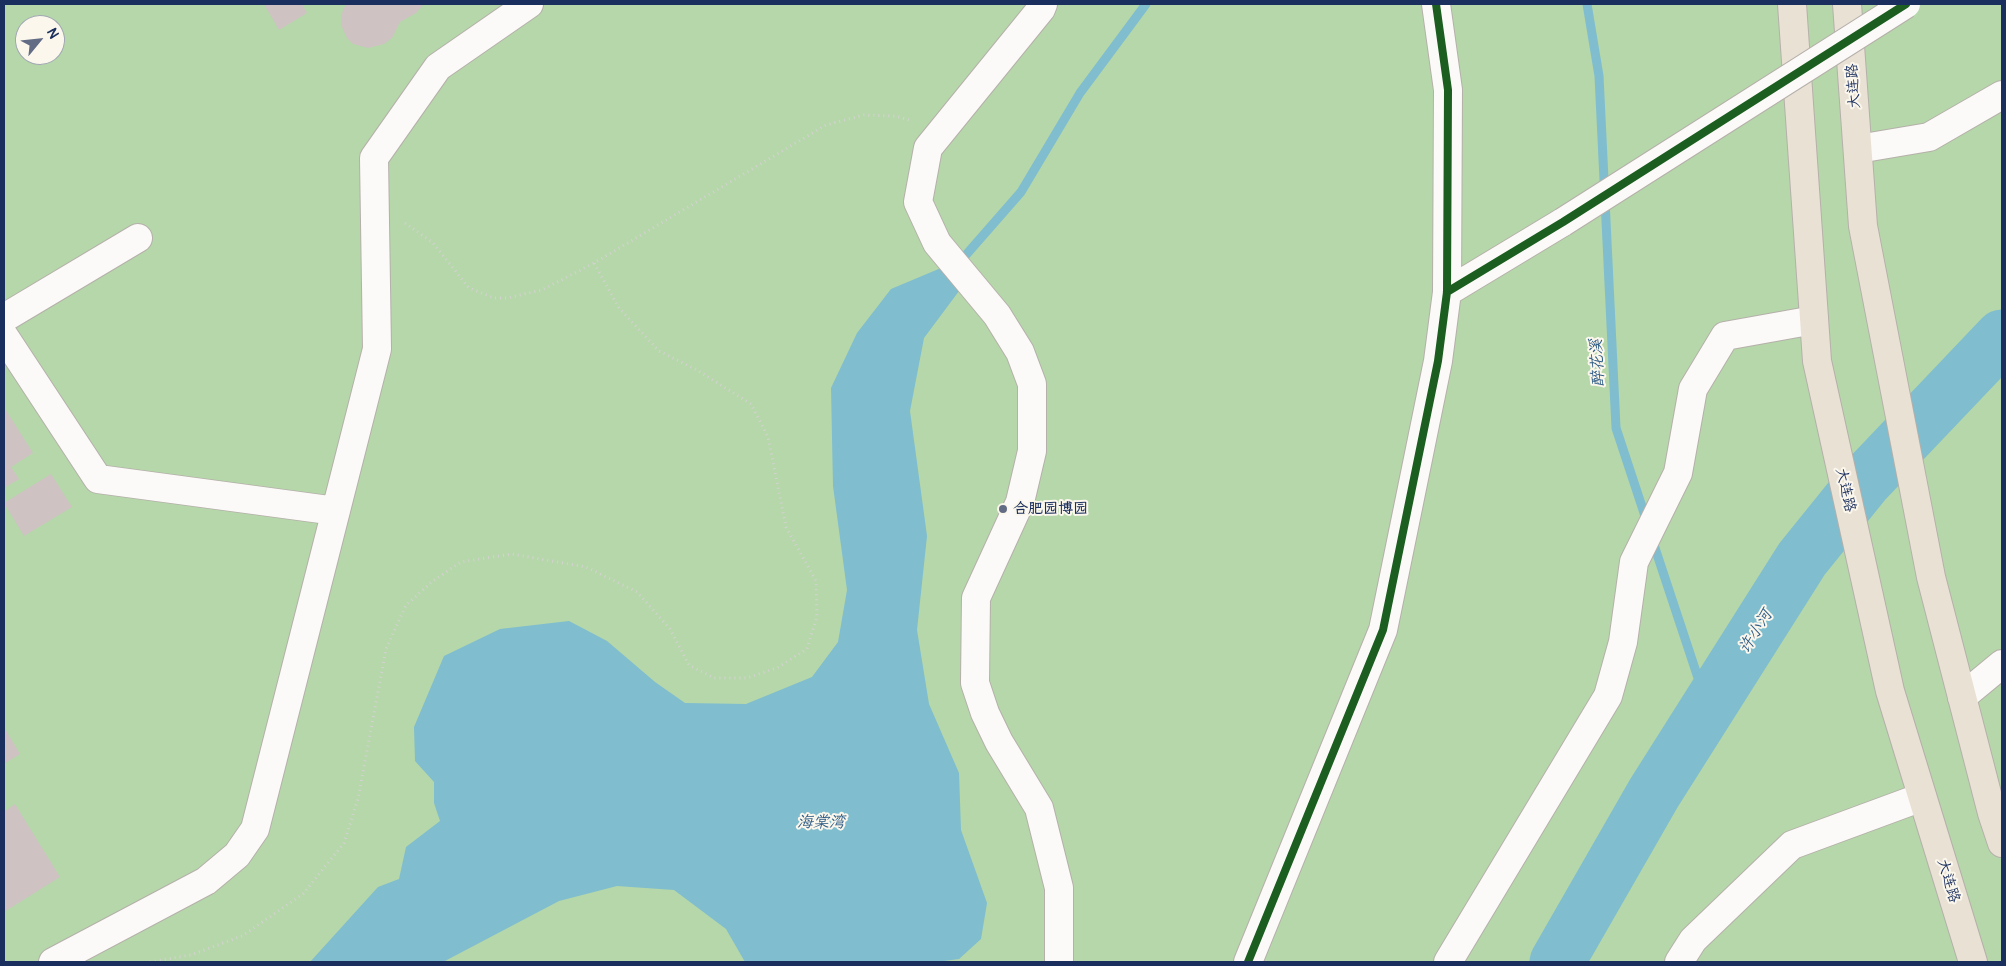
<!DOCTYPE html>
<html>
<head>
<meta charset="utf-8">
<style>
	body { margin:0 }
	#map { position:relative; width:2006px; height:966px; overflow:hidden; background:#e9dece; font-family:Pangolin,sans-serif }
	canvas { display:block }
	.frame { position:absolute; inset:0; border:5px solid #1b2f5e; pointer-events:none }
	.north { position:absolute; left:15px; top:15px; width:50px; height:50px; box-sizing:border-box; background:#fbf7ec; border:1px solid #a1a7b3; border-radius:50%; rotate:62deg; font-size:14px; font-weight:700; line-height:20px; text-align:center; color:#1b2f5e }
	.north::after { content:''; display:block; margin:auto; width:18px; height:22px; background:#636c85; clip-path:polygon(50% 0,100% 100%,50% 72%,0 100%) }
</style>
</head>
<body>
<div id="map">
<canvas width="2006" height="966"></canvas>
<div class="frame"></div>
<div class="north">N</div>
</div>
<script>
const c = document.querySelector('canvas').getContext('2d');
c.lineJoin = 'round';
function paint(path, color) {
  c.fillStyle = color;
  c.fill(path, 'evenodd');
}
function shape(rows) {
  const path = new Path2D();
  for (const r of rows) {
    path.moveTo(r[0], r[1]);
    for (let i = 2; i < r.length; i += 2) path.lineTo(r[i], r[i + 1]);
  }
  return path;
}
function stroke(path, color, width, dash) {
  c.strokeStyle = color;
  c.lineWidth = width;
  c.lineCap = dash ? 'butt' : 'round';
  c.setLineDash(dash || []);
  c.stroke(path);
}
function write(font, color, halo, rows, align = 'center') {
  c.font = font + ' Pangolin,"LXGW WenKai TC",sans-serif';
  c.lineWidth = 4;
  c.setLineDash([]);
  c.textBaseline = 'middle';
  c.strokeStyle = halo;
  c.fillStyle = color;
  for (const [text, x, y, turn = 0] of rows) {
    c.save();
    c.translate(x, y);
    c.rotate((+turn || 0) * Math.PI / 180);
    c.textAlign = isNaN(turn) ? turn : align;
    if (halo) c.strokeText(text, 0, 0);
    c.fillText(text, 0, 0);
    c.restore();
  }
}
const green = shape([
	[4,4,2002,4,2002,962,4,962],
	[25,25,55,25,55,55,25,55]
]);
const water = shape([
	[941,268,959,291,924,338,910,411,927,536,917,630,929,704,959,773,961,830,987,903,981,939,959,959,936,962,745,962,726,929,674,890,617,886,559,901,443,962,310,962,378,887,399,879,406,847,440,821,434,803,434,782,415,761,414,727,444,656,500,629,569,621,607,641,655,682,685,703,746,704,812,677,838,642,847,590,833,486,831,388,857,333,891,289]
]);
const stream = shape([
	[1587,4,1599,76,1616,428,1647,522],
	[958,264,1021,192,1080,93,1146,4],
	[1652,539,1708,708]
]);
const river = shape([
	[1557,962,1654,793,1802,559,1865,481,2002,337]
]);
const building = shape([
	[264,4,302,4,307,13,279,30],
	[346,4,424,4,416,13,400,22,392,38,384,44,368,48,353,44,347,38,341,25,341,15],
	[4,407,33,453,11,467,19,479,4,488],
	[51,474,72,507,24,536,4,503],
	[4,727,20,754,4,764],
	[15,804,60,877,4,912,4,812]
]);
const path = shape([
	[405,223,433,243,469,288,494,298,507,298,542,290,594,263],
	[150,962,191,955,242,936,303,894,344,843,358,799,386,649,406,605,433,581,461,562,512,554,586,567,637,592,670,629,689,665,714,678,747,678,777,668,807,649,817,616,816,581,786,527,768,437,751,404,697,370,659,351,619,308,594,263,826,125,864,115,896,116,912,121]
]);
const minor = shape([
	[1043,4,1041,9,928,148,918,202,937,243,997,315,1020,352,1032,384,1032,451,1020,502,976,598,975,683,985,713,999,742,1039,808,1059,888,1059,962],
	[1858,149,1929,137,2002,95],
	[1447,292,1563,222],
	[4,318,138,238],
	[4,336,98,479,336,511],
	[1962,697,2002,664],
	[53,962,206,881,237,855,255,829,377,349,374,158,438,67,529,4],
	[1248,962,1383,630,1438,361,1447,292,1448,90,1436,4],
	[1448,962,1608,696,1623,642,1634,562,1678,473,1693,389,1725,336,1814,320],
	[1679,962,1693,940,1792,845,1922,797]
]);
const major = shape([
	[1792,4,1817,361,1890,691,1973,962],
	[1847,4,1863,226,1931,577,1992,813,2002,843]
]);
const minorBridge = shape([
	[1563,222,1906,4]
]);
const cycleway = shape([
	[1447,292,1563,222,1906,4],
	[1248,962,1383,630,1438,361,1447,292,1448,90,1436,4]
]);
const markers = [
	[1003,509,5,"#636c85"]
];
const streetNames = [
	["大连路",1854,86,-94],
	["大连路",1845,490,77],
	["大连路",1948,881,73]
];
const poiNames = [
	["合肥园博园",1013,509]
];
const waterNames = [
	["醉花溪",1598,363,-93],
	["许小河",1756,632,-58],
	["海棠湾",821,823]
];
paint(green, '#b5d7aa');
paint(water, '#7fbdcf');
stroke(stream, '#7fbdcf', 9);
stroke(river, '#7fbdcf', 55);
paint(building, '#cfc2c3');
stroke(minor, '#b5b0aa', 30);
stroke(major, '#b5b0aa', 30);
stroke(path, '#d4d2d1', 3, [1, 4]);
stroke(minor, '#fcfaf8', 28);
stroke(major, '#eae1d5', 28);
stroke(minorBridge, '#b5b0aa', 30, []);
stroke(minorBridge, '#fcfaf8', 28);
stroke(cycleway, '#1b5e20', 8);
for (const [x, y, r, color] of markers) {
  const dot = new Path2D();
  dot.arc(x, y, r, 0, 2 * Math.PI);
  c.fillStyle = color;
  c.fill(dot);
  stroke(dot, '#fbf7ec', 2);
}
write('15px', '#1b2f5e', '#fbf7ec', streetNames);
write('bold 15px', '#1b2f5e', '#fbf7ec', poiNames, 'left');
write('italic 16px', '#2e5c86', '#fbf7ec', waterNames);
</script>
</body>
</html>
